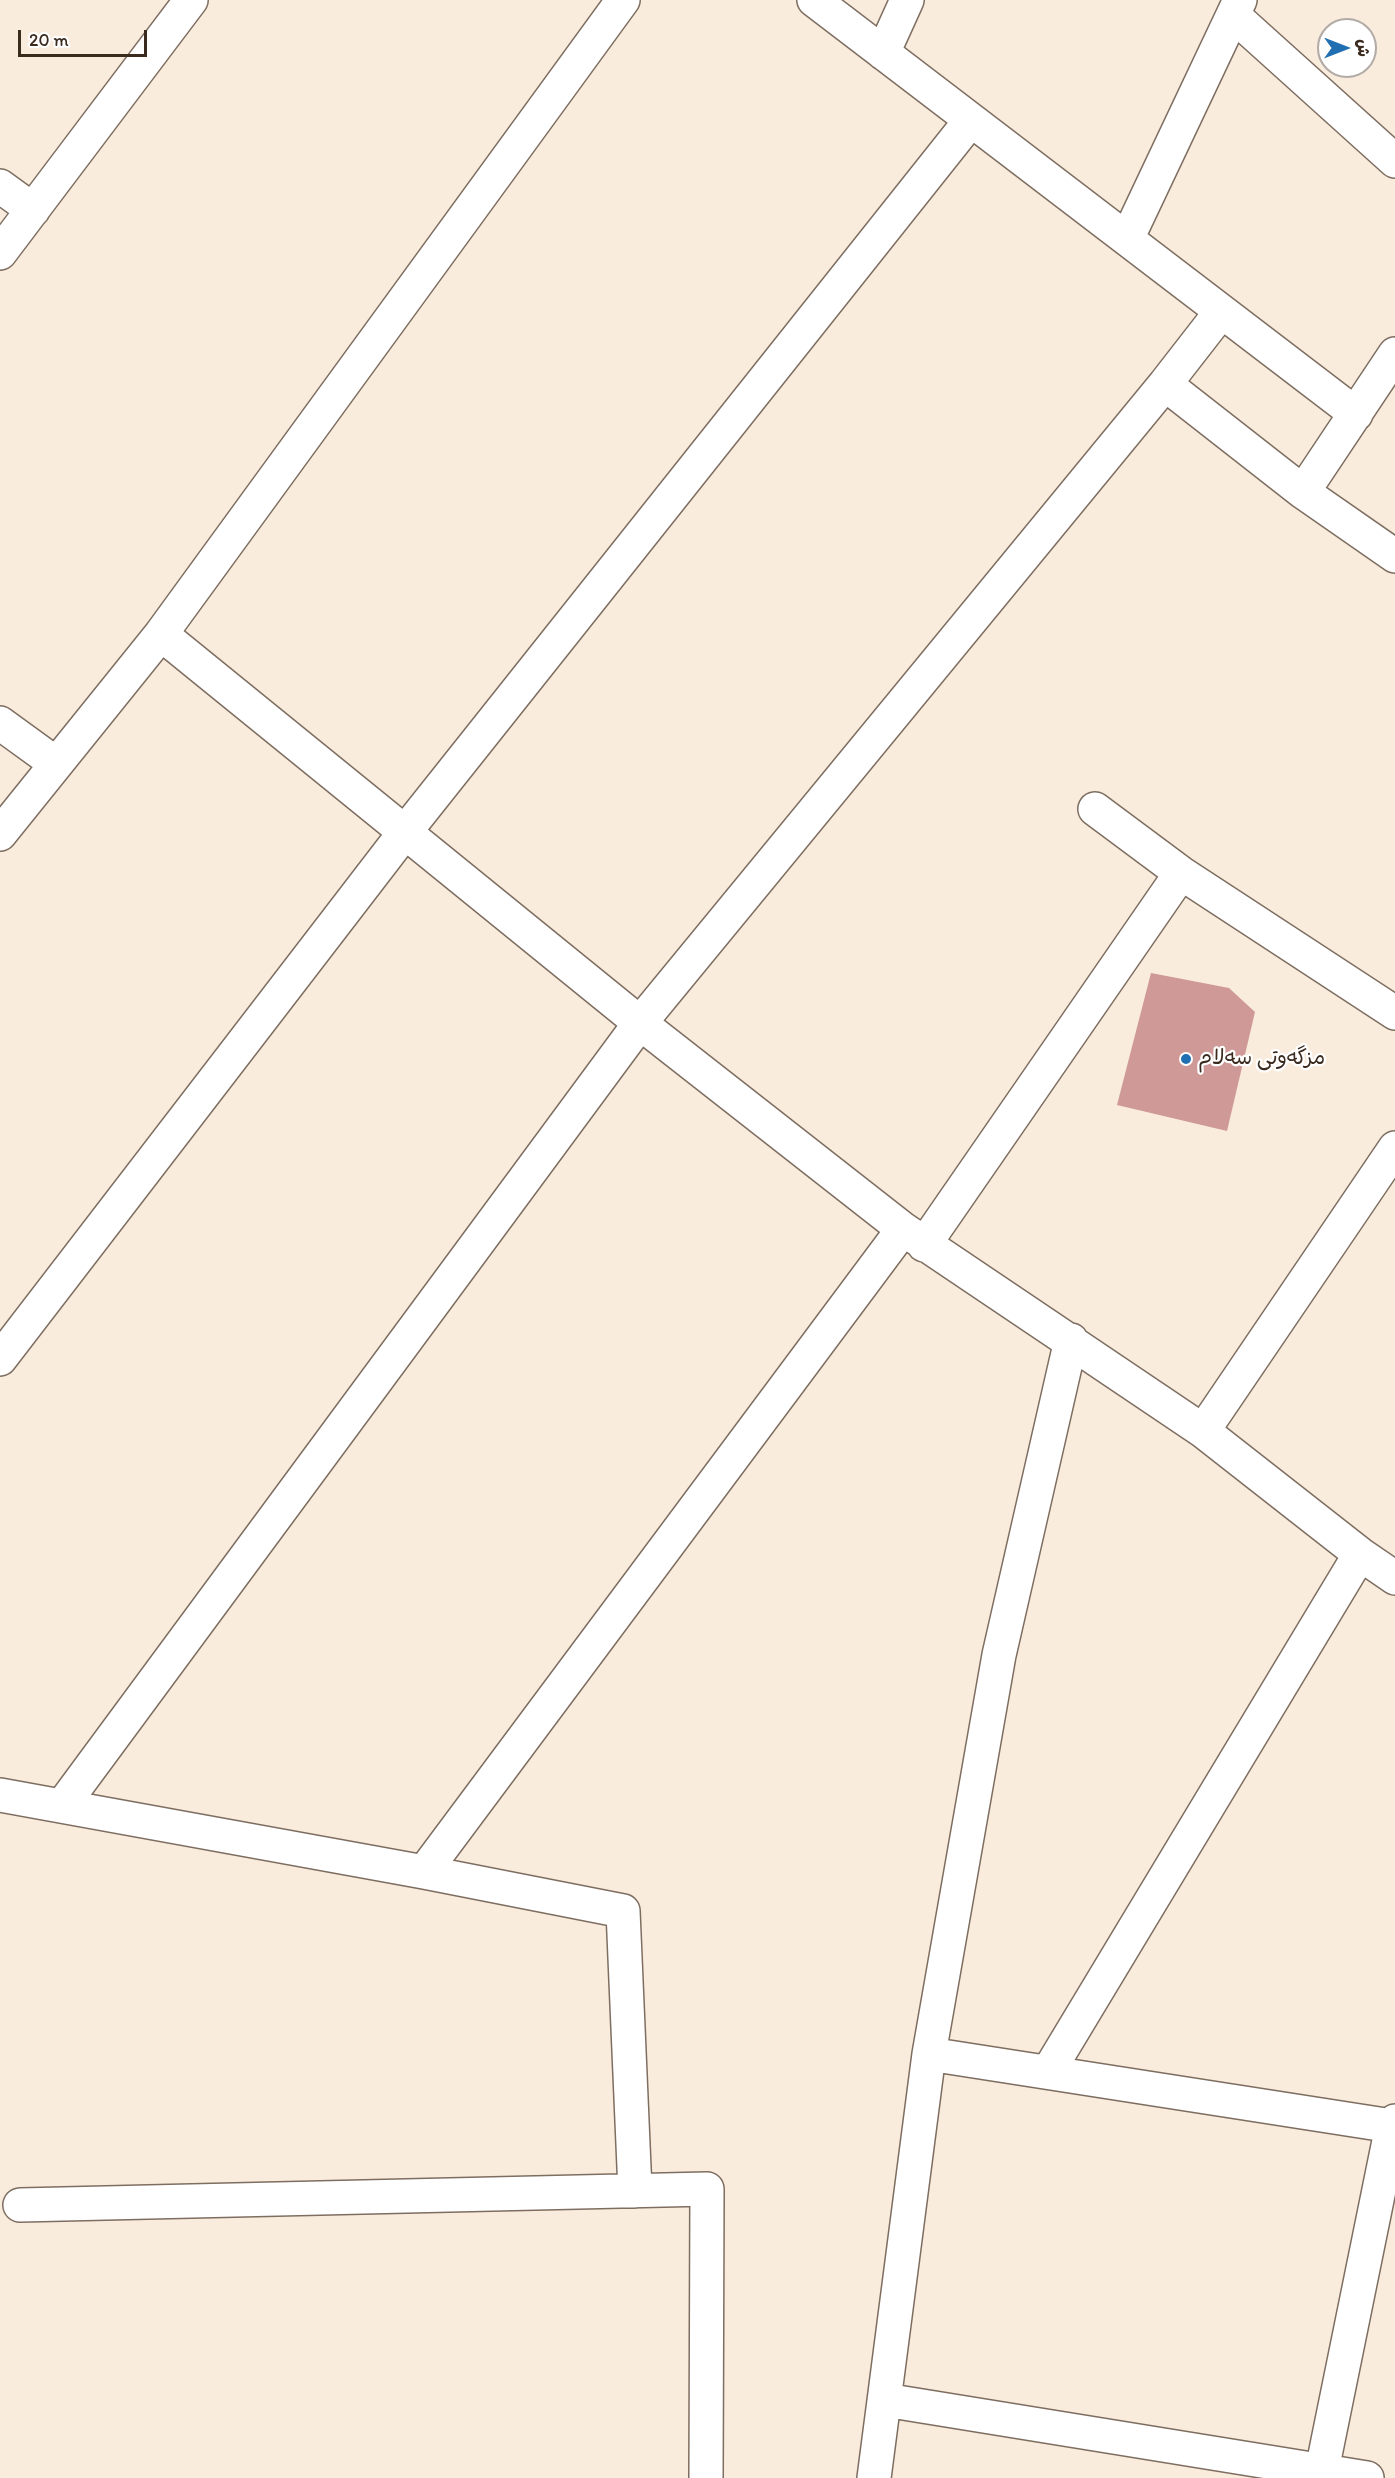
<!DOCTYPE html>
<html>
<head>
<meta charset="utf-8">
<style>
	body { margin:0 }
	#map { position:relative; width:1395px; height:2478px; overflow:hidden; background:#f9ecdd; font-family:Itim,"Playpen Sans Arabic",sans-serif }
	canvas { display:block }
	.north { position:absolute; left:1317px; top:18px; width:60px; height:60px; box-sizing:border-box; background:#fff; border:2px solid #b1aaa5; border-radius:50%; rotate:90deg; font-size:16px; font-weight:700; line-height:24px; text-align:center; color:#3b2a1e }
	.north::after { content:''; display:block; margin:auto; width:21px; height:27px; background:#1f6fb2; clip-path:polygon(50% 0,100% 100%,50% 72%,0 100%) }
	.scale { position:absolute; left:18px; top:30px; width:129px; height:27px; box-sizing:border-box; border:3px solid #3b2a1e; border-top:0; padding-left:8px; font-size:18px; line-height:21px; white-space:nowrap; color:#3b2a1e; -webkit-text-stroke:4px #fff; paint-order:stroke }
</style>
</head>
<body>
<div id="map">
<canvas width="1395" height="2478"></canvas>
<div class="north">ش</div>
<div class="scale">20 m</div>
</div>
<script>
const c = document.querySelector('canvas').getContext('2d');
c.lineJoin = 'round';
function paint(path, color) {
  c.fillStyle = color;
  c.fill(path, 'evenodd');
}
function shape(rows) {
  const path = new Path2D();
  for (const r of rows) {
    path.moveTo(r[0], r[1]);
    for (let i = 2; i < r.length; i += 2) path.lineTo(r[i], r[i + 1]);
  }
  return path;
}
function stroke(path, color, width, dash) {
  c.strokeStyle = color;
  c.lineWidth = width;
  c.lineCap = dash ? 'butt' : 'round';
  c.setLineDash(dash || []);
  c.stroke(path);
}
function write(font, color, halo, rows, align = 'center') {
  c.font = font + ' Itim,"Playpen Sans Arabic",sans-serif';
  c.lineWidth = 4.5;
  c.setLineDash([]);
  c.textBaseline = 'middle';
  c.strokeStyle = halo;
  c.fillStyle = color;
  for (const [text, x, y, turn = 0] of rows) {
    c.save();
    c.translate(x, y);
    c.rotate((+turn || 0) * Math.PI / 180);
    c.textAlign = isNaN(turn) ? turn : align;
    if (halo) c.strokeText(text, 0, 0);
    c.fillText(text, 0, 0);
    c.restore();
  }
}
const building = shape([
	[1151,973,1229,988,1255,1012,1227,1131,1117,1105]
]);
const minor = shape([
	[814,0,1356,414],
	[1233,15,1395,161],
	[883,53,907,0],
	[0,186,33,210],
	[1127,239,1240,0],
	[0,253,191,0],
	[1165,384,1303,492,1395,556],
	[1303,492,1395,354],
	[161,634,640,1023,903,1229,1203,1431,1360,1554,1395,1578],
	[0,723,55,763],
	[1095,809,1181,873,1395,1013],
	[0,834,161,634,623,0],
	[924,1245,1181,873],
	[0,1359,405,832,971,120],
	[1203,1431,1395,1148],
	[0,1795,424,1872,623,1911,635,2191],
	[62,1806,640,1023,1165,384,1221,312],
	[424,1872,903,1229],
	[929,2054,1392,2126],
	[1048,2072,1360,1554],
	[20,2205,707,2189,706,2478],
	[885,2400,1367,2478],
	[1322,2470,1392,2126,1395,2121],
	[874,2478,929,2054,999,1655,1071,1340]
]);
const markers = [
	[1186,1059,6,"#1f6fb2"]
];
const poiNames = [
	["مزگەوتی سەلام",1198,1059]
];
paint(building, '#ce9996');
stroke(minor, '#7e6e61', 36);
stroke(minor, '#fff', 33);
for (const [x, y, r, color] of markers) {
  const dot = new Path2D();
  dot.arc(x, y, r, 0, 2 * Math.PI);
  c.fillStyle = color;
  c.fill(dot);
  stroke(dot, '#fff', 2);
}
write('21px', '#3b2a1e', '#fff', poiNames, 'left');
</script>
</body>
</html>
